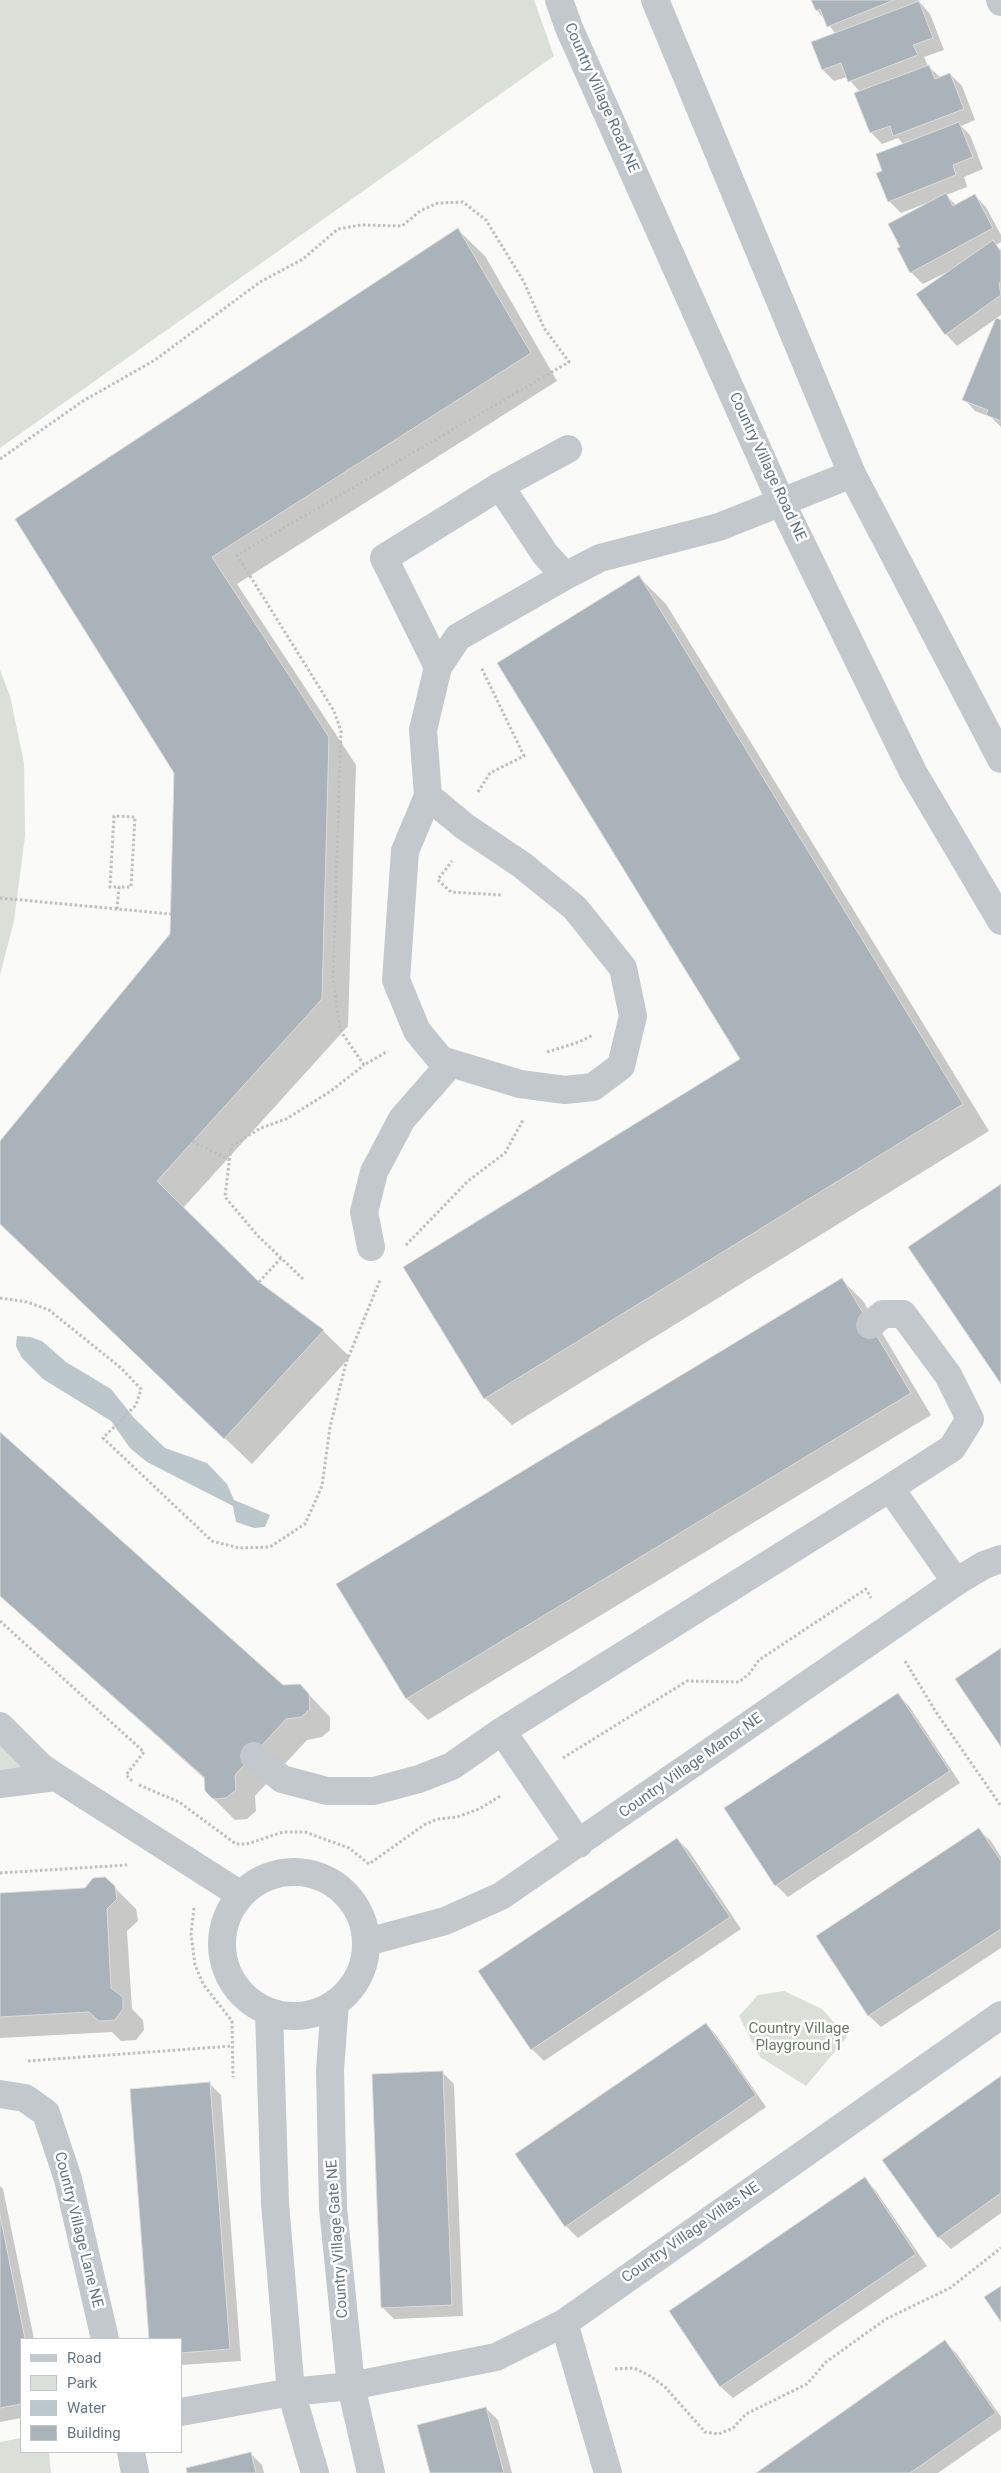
<!DOCTYPE html>
<html>
<head>
<meta charset="utf-8">
<style>
	body { margin:0 }
	#map { position:relative; width:1001px; height:2473px; overflow:hidden; background:#fafaf8; font-family:Roboto,sans-serif }
	canvas { display:block }
	.legend { position:absolute; left:20px; top:2338px; width:162px; height:115px; box-sizing:border-box; background:#fff; border:1px solid #c1c8cd; margin:0; padding:6px 9px; list-style:none; font-size:15px; color:#657683 }
	.legend li { display:flex; align-items:center; gap:10px; height:25px }
	.legend b { width:25px; border:1px solid #c1c8cd }
</style>
</head>
<body>
<div id="map">
<canvas width="1001" height="2473"></canvas>
<ul class="legend">
<li><b style="height:6px;background:#c3c8cc"></b>Road</li>
<li><b style="height:14px;background:#dadfd7"></b>Park</li>
<li><b style="height:14px;background:#bbc7cb"></b>Water</li>
<li><b style="height:14px;background:#aab3b9"></b>Building</li>
</ul>
</div>
<script>
const c = document.querySelector('canvas').getContext('2d');
c.lineJoin = 'round';
function paint(path, color) {
  c.fillStyle = color;
  c.fill(path, 'evenodd');
}
function shape(rows) {
  const path = new Path2D();
  for (const r of rows) {
    if (r.length === 3) {
      path.moveTo(r[0] + r[2], r[1]);
      path.arc(r[0], r[1], r[2], 0, 2 * Math.PI);
      continue;
    }
    path.moveTo(r[0], r[1]);
    for (let i = 2; i < r.length; i += 2) path.lineTo(r[i], r[i + 1]);
  }
  return path;
}
function stroke(path, color, width, dash) {
  c.strokeStyle = color;
  c.lineWidth = width;
  c.lineCap = dash ? 'butt' : 'round';
  c.setLineDash(dash || []);
  c.stroke(path);
}
function write(font, color, halo, rows, align = 'center') {
  c.font = font + ' Roboto,sans-serif';
  c.lineWidth = 5;
  c.setLineDash([]);
  c.textBaseline = 'middle';
  c.strokeStyle = halo;
  c.fillStyle = color;
  for (const [text, x, y, turn = 0] of rows) {
    c.save();
    c.translate(x, y);
    c.rotate((+turn || 0) * Math.PI / 180);
    c.textAlign = isNaN(turn) ? turn : align;
    if (halo) c.strokeText(text, 0, 0);
    c.fillText(text, 0, 0);
    c.restore();
  }
}
const green = shape([
	[0,0,534,0,554,56,0,448],
	[0,670,10,696,24,763,25,836,14,921,0,975],
	[0,1726,40,1766,0,1784],
	[784,1991,822,2009,847,2037,806,2086,760,2057,739,2016,758,1995],
	[21,2438,21,2452,49,2452,51,2473,0,2473,0,2442]
]);
const water = shape([
	[17,1336,30,1337,42,1341,66,1362,111,1389,134,1418,165,1448,207,1463,227,1484,234,1500,270,1515,265,1527,254,1528,236,1522,233,1506,147,1462,130,1448,111,1421,43,1379,22,1358,16,1346]
]);
const shadow = shape([
	[813,0,918,0,930,14,944,50,924,57,928,66,941,78,950,74,962,86,975,120,961,126,970,135,983,169,964,177,967,187,946,195,956,205,975,196,986,207,1001,235,1001,242,996,245,1001,250,1001,315,957,346,946,334,955,268,923,284,911,272,902,247,927,203,901,213,889,201,884,171,904,145,898,138,882,144,871,132,860,92,847,77,834,81,823,70,813,43,836,34,817,10],
	[458,230,485,256,557,381,237,584,356,765,348,1026,183,1208,259,1283,323,1331,350,1357,252,1464,0,1224,0,1143,171,934,175,773,17,519],
	[1001,321,1001,427,991,417,975,411,964,399],
	[639,577,666,604,989,1131,512,1425,485,1398,742,1060],
	[842,1280,863,1301,931,1415,428,1720,407,1699,338,1585],
	[0,1433,282,1686,300,1685,330,1717,330,1730,322,1737,307,1740,255,1796,256,1811,247,1819,235,1820,206,1791,205,1779,0,1596],
	[898,1695,909,1706,960,1783,788,1897,776,1885],
	[979,1830,991,1841,1001,1857,1001,1948,881,2027,869,2016,818,1937],
	[677,1839,689,1851,741,1929,544,2061,532,2049,480,1971],
	[114,1887,136,1909,138,1921,127,1931,132,2009,143,2020,144,2030,136,2040,121,2041,112,2032,0,2038,0,1894],
	[706,2024,717,2036,766,2107,578,2238,566,2226,517,2154],
	[442,2072,454,2084,463,2316,394,2319,382,2307],
	[1001,2077,1001,2213,951,2249,939,2237],
	[209,2083,221,2095,241,2361,181,2365,181,2339,151,2339,132,2090],
	[865,2179,876,2191,927,2266,733,2398,721,2387,670,2311],
	[0,2186,3,2189,34,2339,21,2339,21,2418,0,2422],
	[945,2342,957,2354,1001,2417,1001,2429,938,2473,758,2473],
	[486,2408,498,2420,512,2473,431,2473],
	[250,2453,262,2465,264,2473,189,2473]
]);
const building = shape([
	[811,0,894,0,827,27,820,9,816,11,811,0],
	[919,1,933,38,913,45,918,55,848,82,841,63,822,70,811,42,919,1],
	[929,65,935,79,950,73,964,109,893,136,890,126,870,133,854,93,929,65],
	[959,122,973,157,953,165,956,175,888,202,876,173,882,171,876,154,959,122],
	[946,193,953,206,975,194,993,228,910,273,897,248,900,247,888,224,946,193],
	[458,228,531,353,212,557,329,737,322,999,157,1181,259,1282,324,1330,224,1439,0,1224,0,1141,170,934,173,812,174,773,15,519,458,228],
	[993,240,1001,252,1001,282,999,283,1001,295,945,335,916,294,993,240],
	[996,318,1001,320,1001,421,986,415,988,410,962,400,996,318],
	[639,575,963,1104,484,1399,403,1267,740,1059,497,663,639,575],
	[1001,1184,1001,1384,908,1247,1001,1184],
	[842,1278,911,1393,406,1699,336,1584,842,1278],
	[0,1432,283,1685,300,1684,309,1694,310,1709,301,1717,286,1719,235,1775,236,1790,226,1798,213,1799,205,1791,204,1777,0,1596,0,1432],
	[1001,1648,1001,1747,955,1679,1001,1648],
	[898,1693,950,1771,775,1886,724,1808,898,1693],
	[979,1828,1001,1861,1001,1929,868,2016,816,1936,979,1828],
	[677,1838,730,1917,531,2050,478,1971,677,1838],
	[105,1877,115,1886,117,1899,107,1909,111,1988,123,1997,123,2009,115,2020,99,2021,89,2012,0,2017,0,1893,85,1888,93,1878,105,1877],
	[706,2023,756,2095,565,2227,515,2154,706,2023],
	[443,2071,452,2305,381,2308,372,2074,443,2071],
	[1001,2076,1001,2193,938,2238,882,2160,1001,2076],
	[210,2082,230,2349,181,2353,181,2339,149,2339,130,2089,210,2082],
	[865,2177,916,2254,720,2387,669,2311,865,2177],
	[0,2215,25,2339,21,2339,21,2404,0,2408,0,2215],
	[1001,2286,1001,2322,984,2297,1001,2286],
	[945,2340,996,2413,910,2473,756,2473,945,2340],
	[486,2407,504,2473,430,2473,417,2425,486,2407],
	[251,2452,256,2473,187,2473,186,2468,251,2452]
]);
const path = shape([
	[0,459,83,401,155,360,260,282,303,259,338,229,361,225,402,226,420,211,438,203,463,202,486,220,524,282,544,328,569,362,237,555,334,711,341,731,333,978,340,1030,364,1065,388,1051],
	[478,792,490,773,524,756,481,667],
	[439,878,452,861],
	[438,880,451,892,502,895],
	[0,898,171,914],
	[117,909,119,887,110,887,114,816,135,817,131,887,119,887],
	[547,1052,579,1042,593,1035],
	[192,1141,229,1160],
	[406,1245,468,1181,505,1153,523,1120],
	[303,1279,258,1236,225,1197,231,1146,261,1128,286,1119,331,1091,364,1065],
	[259,1282,281,1258],
	[0,1298,27,1302,49,1310,121,1368,141,1389,136,1405,103,1438,212,1541,239,1548,270,1547,305,1524,322,1486,330,1427,346,1363,380,1280],
	[0,1621,144,1752,126,1775,132,1781],
	[905,1661,936,1712,1001,1806],
	[563,1758,687,1681,739,1682,749,1674,759,1660,866,1589,871,1598],
	[139,1785,179,1802,236,1844,247,1844,283,1832,305,1832,349,1848,369,1864,424,1825,437,1819,457,1817,479,1809,502,1795],
	[0,1873,127,1865],
	[194,1908,191,1934,195,1965,203,1984,232,2021,233,2077],
	[28,2061,232,2046],
	[615,2369,634,2368,650,2376,665,2387,705,2432,719,2434,733,2428,746,2414,807,2384,826,2362,886,2319,950,2288,1001,2248]
]);
const minor = shape([
	[559,0,569,28,781,502,913,772,1001,921],
	[655,0,852,474,1001,759],
	[1000,0,1001,2],
	[500,486,545,554,565,576,600,558,719,527,852,474],
	[438,667,458,637,565,576],
	[428,796,464,826,522,865,575,908,623,968,633,1016,621,1066,593,1087,565,1090,520,1084,441,1060,417,1031,396,980,405,851,428,796,423,730,438,667,384,558,500,486,568,449],
	[371,1247,364,1212,374,1172,402,1119,451,1063],
	[870,1325,883,1314,903,1314,948,1375,970,1419,952,1448,890,1488],
	[0,1726,40,1766,56,1777,241,1895],
	[254,1756,282,1779,327,1791,374,1791,419,1779,452,1766,502,1731],
	[0,1784,56,1777],
	[579,1844,502,1731,890,1488,956,1582],
	[294,1944,72],
	[367,1942,445,1921,501,1896,956,1582,984,1565,1001,1559],
	[335,2003,330,2070,333,2208,351,2386,371,2473],
	[269,2012,275,2203,291,2392,315,2473],
	[0,2094,25,2098,46,2113,68,2179,105,2339],
	[564,2323,608,2473],
	[181,2412,291,2392,351,2386,496,2357,564,2323,1001,2015],
	[131,2452,135,2473]
]);
const streetNames = [
	["Country Village Road NE",601,98,66],
	["Country Village Road NE",767,467,65],
	["Country Village Manor NE",691,1766,-35],
	["Country Village Lane NE",78,2230,76],
	["Country Village Villas NE",691,2233,-35],
	["Country Village Gate NE",338,2239,-94]
];
const parkNames = [
	["Country Village",799,2029],
	["Playground 1",799,2046]
];
paint(green, '#dadfd7');
paint(water, '#bbc7cb');
paint(shadow, '#0003');
paint(building, '#aab3b9');
stroke(building, '#dcdcda', 1);
stroke(path, '#bbbfc2', 3, [2.5, 2.5]);
stroke(minor, '#c3c8cc', 28);
write('15px', '#657683', '#fff', streetNames);
write('15px', '#687a64', '#fff', parkNames);
</script>
</body>
</html>
